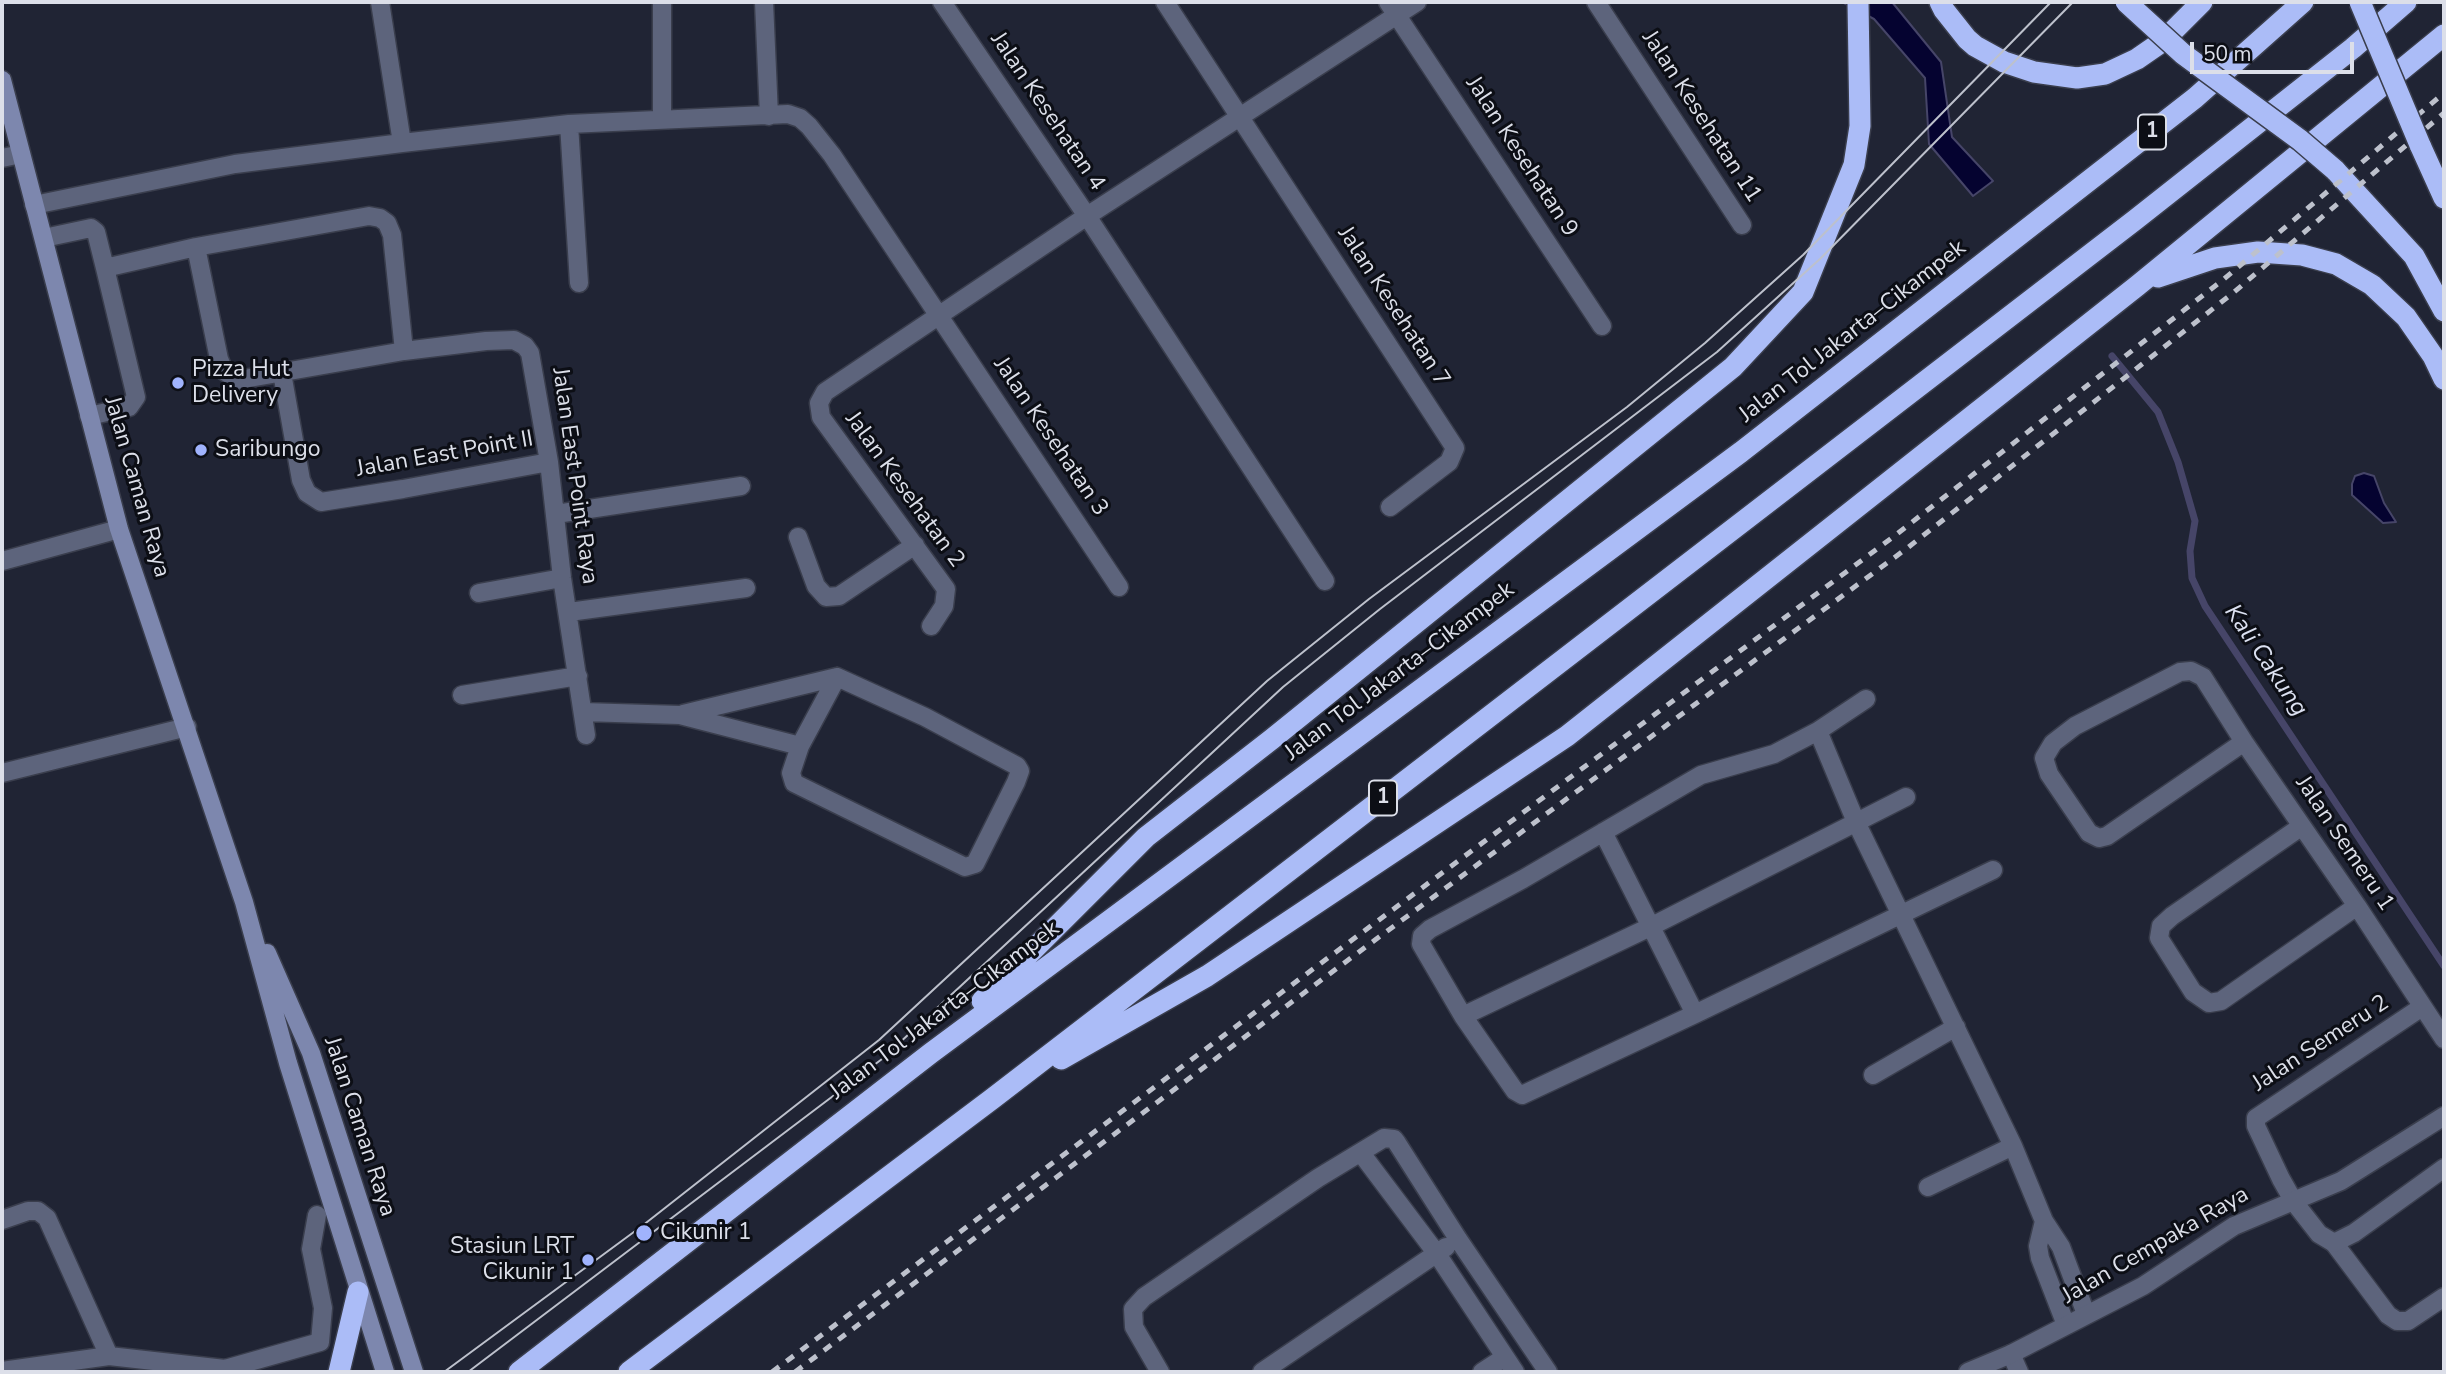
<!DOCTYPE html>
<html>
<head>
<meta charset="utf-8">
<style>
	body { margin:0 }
	#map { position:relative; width:2446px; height:1374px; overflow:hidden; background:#202434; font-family:"Nunito Sans",sans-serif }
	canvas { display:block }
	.frame { position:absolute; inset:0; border:4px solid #dcdfe9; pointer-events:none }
	.scale { position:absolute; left:2190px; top:42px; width:164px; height:32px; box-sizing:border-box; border:4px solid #dcdfe9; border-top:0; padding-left:9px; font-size:21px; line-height:24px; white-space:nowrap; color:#dcdfe9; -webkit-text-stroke:5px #0c0e15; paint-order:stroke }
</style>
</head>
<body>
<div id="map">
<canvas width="2446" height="1374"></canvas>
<div class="frame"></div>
<div class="scale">50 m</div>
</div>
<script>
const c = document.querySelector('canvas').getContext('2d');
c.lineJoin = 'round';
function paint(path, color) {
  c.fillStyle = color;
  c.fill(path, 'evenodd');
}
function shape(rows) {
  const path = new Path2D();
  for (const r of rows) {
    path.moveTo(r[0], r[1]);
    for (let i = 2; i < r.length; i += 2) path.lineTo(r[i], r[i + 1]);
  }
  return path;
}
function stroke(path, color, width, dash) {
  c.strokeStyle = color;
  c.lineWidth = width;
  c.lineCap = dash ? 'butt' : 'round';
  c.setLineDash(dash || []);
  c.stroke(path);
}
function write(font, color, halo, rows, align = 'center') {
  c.font = font + ' "Nunito Sans",sans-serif';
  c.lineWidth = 6;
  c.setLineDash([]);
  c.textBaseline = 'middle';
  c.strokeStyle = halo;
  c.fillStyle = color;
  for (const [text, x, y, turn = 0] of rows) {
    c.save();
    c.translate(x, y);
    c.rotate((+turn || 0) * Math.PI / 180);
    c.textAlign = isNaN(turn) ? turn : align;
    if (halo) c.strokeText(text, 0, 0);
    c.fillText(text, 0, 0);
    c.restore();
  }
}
const water = shape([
	[1842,2,1892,2,1941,62,1952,137,1993,181,1973,196,1929,144,1925,78,1874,19,1842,2],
	[2364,473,2374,476,2384,503,2396,522,2383,523,2352,495,2352,484,2355,476,2364,473]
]);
const stream = shape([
	[2112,356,2158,412,2178,462,2195,521,2190,551,2192,578,2205,606,2444,966]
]);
const minor = shape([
	[380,2,402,143],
	[662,2,662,119],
	[764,2,769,116],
	[942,2,1087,216,1325,581],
	[1165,2,1455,448,1449,462,1390,507],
	[1388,2,1602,326],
	[1596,2,1742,225],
	[569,124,579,283],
	[2,158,21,154],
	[34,205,235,164,402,143,569,124,788,114,800,118,809,126,832,155,1119,587],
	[44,238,91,228,96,232,105,268,136,397,129,407,89,416],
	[196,247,219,359,224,371,238,380,404,351,486,341,514,340,525,346,530,353,549,462,562,578,586,735],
	[105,268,196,247,369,216,380,218,387,223,392,235,404,351],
	[282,373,301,480,307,493,321,502,403,489,549,462],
	[556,514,741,486],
	[798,537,816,586,826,597,839,596,915,545],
	[2,561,119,529],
	[479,593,562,578],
	[569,612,746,588],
	[931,626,944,606,946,589,821,417,819,403,825,392,1087,216,1417,2],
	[837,677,925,717,1017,766,1020,771,1016,782,975,864,965,867,794,783,791,773,800,746,837,677],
	[462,695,578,676],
	[1866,699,1818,731,1774,754,1701,775,1523,879,1430,929,1422,936,1421,944,1463,1016,1515,1091,1522,1095,1695,1014,1993,870],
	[583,712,680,715,800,746],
	[683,714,837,677],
	[1818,731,1856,822,2013,1146,2044,1221,2061,1247,2086,1314],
	[2244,742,2107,836,2099,838,2089,833,2049,774,2044,758,2053,743,2075,726,2180,672,2191,671,2203,677,2244,742,2357,906,2444,1039],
	[2,773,187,727],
	[2302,826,2172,916,2161,926,2159,938,2193,992,2209,1003,2221,1001,2357,906],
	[1603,832,1695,1014],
	[1463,1016,1650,927,1906,797],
	[1873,1075,1956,1027],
	[1361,1153,1437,1254,1515,1372],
	[1928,1187,2013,1146],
	[2294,1202,2281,1179,2256,1126,2256,1118,2422,1007],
	[2,1220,28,1211,38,1211,47,1218,109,1356],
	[2044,1221,2038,1246,2040,1258,2066,1325],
	[2334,1243,2388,1315,2397,1321,2408,1321,2444,1297],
	[2011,1354,2019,1372],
	[2,1371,109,1356,225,1369,320,1342,323,1308,311,1249,317,1215],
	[1160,1372,1134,1327,1133,1309,1144,1297,1318,1178,1384,1138,1394,1139,1397,1143,1458,1239,1548,1372],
	[1262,1372,1446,1247],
	[1482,1372,1505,1357]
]);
const tertiary = shape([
	[2294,1202,2319,1234,2334,1243,2354,1233,2444,1168],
	[1968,1372,2011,1354,2143,1286,2234,1226,2341,1181,2444,1116]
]);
const secondary = shape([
	[2,80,119,529,244,902,288,1063,385,1372],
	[267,953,311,1053,414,1372]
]);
const motorway = shape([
	[1940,2,1944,10,1967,39,1975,46,2004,62,2034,72,2077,78,2105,74,2137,59,2163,41,2202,2],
	[2420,145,2444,198],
	[2335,170,2414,256,2444,311],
	[2158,277,2215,258,2258,252,2302,255,2336,264,2372,285,2406,317,2433,356,2444,379],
	[982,1001,1146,837,1272,739,1733,367,1803,292,1854,165,1860,126,1858,2],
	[1061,1059,1207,976,1567,736,2137,286,2444,35],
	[339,1372,358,1292],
	[519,1372,931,1053,1741,452,2195,98,2303,2],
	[629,1372,992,1099,2135,220,2353,48,2406,2]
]);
const tram = shape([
	[444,1372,642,1226,879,1040,1267,681,1369,599,1627,407,1705,343,1803,255,2051,2],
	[468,1372,882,1059,1283,687,1380,609,1717,352,1821,258,2073,2]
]);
const rail = shape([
	[772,1372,1893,537,2224,279,2444,93],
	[795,1372,1375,940,1906,549,2233,293,2444,113]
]);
const motorwayBridge = shape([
	[2126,2,2183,54,2300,140,2335,170],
	[2360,2,2420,145]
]);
const markers = [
	[178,383,7,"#a0b3fd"],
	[201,450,7,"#a0b3fd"],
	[644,1233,9,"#a0b3fd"],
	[588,1260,7,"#a0b3fd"]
];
const shields = [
	[2152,132,28],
	[1383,798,28]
];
const shieldNames = [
	["1",2152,132],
	["1",1383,798]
];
const streetNames = [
	["Jalan Kesehatan 4",1047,112,56],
	["Jalan Kesehatan 11",1701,117,57],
	["Jalan Kesehatan 9",1521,157,57],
	["Jalan Kesehatan 7",1393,307,57],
	["Jalan Tol Jakarta–Cikampek",1853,332,-38],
	["Jalan Kesehatan 3",1050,437,56],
	["Jalan East Point II",445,455,-10],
	["Jalan East Point Raya",574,476,82],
	["Jalan Caman Raya",136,487,74],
	["Jalan Kesehatan 2",904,490,54],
	["Jalan Tol Jakarta–Cikampek",1400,672,-37],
	["Jalan Semeru 1",2344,844,56],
	["Jalan Tol Jakarta–Cikampek",945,1011,-37],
	["Jalan Semeru 2",2321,1044,-33],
	["Jalan Caman Raya",359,1127,72],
	["Jalan Cempaka Raya",2156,1246,-30]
];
const poiNames = [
	["Pizza Hut",192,370],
	["Delivery",192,396],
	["Saribungo",215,450],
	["Cikunir 1",660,1233],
	["Stasiun LRT",574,1247,"right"],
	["Cikunir 1",574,1273,"right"]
];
const waterNames = [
	["Kali Cakung",2265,661,56]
];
paint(water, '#050330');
stroke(water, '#464568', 2);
stroke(stream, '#464568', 7);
stroke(minor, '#3a3e4d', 21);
stroke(tertiary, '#3a3e4d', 21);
stroke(secondary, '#3a3e4d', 21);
stroke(motorway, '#3a3e4d', 24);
stroke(minor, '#5d647c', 18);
stroke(tertiary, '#5d647c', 18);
stroke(secondary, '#7d87ae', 18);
stroke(motorway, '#abbcf7', 21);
stroke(tram, '#bdc1cc', 2);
stroke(rail, '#bdc1cc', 5, [9, 9]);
stroke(motorwayBridge, '#3a3e4d', 24, []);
stroke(motorwayBridge, '#abbcf7', 21);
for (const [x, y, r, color] of markers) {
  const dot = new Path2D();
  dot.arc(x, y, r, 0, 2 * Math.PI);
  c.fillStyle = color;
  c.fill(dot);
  stroke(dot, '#0c0e15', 2.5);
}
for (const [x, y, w] of shields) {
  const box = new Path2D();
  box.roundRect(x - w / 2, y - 17.5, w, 35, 5);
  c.fillStyle = '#0c0e15';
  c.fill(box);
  stroke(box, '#dcdfe9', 2);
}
write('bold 21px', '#dcdfe9', null, shieldNames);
write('23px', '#dcdfe9', '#0c0e15', streetNames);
write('23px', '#dcdfe9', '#0c0e15', poiNames, 'left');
write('italic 24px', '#dce1f1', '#0c0e15', waterNames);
</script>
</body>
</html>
